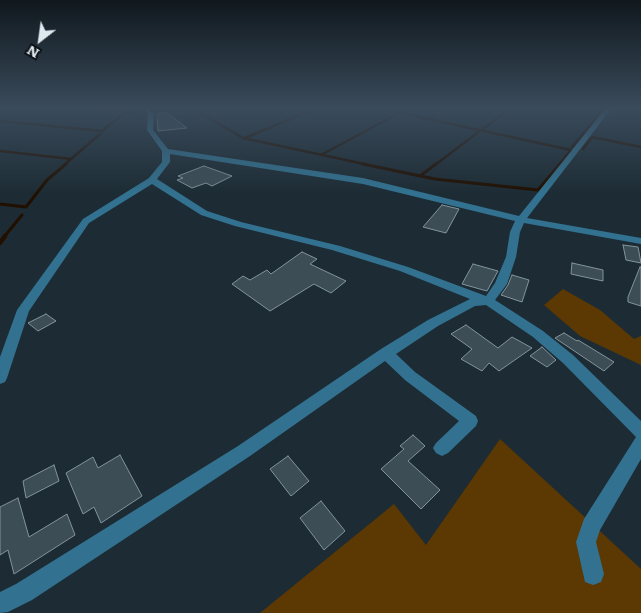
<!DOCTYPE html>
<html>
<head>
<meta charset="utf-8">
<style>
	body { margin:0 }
	#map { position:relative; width:641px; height:613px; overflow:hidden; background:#1d2c34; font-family:Literata,serif }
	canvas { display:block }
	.north { position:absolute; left:15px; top:15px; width:50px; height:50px; -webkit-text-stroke:4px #0d1317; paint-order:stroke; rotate:210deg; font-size:14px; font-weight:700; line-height:20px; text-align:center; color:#dfe8ee }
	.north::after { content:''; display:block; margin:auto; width:18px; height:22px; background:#dfe8ee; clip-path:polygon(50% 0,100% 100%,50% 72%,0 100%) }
</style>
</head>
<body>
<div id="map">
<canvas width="641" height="613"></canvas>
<div class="north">N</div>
</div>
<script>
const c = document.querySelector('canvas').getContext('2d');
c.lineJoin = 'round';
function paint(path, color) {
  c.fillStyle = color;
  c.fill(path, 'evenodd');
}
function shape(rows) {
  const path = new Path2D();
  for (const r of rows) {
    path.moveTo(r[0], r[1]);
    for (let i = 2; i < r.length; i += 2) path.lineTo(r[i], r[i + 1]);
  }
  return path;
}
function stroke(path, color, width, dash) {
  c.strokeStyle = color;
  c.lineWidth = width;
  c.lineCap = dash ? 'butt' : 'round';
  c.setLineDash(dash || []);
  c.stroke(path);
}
const green = shape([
	[563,289,600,310,634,339,641,336,641,365,580,336,544,305],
	[500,439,641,569,641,613,260,613,394,504,426,545]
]);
const streamFar2 = shape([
	[97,109,126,111],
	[194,109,243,138,369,165],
	[382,109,401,113],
	[403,110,407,109],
	[201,113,214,109],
	[406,114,571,150,559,165],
	[0,121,102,131,123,114,144,110],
	[484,128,510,109],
	[245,138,314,109],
	[572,147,604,109],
	[583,149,592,137,641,147],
	[0,151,71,159],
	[321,155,399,113],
	[64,165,100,134],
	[435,165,481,130]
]);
const streamFar1 = shape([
	[363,164,435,179,538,190,560,164],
	[420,176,436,164],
	[0,204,26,207,47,180,66,164],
	[4,237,22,215]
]);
const stream = shape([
	[0,243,5,236]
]);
const building = shape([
	[166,112,187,128,158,131,157,114,166,112],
	[204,166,232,176,212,186,206,183,192,188,177,180,183,178,178,176,204,166],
	[442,205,459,209,446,233,423,227,442,205],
	[623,245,638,247,641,263,626,260,623,245],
	[302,252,317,259,310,264,346,281,331,293,314,284,270,311,232,284,243,276,250,280,267,270,271,274,302,252],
	[572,263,603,270,603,281,571,274,572,263],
	[473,264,498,271,487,291,462,284,473,264],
	[640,267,641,267,641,306,628,302,628,297,640,267],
	[512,275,529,280,522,302,501,295,508,285,512,275],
	[46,314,56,321,38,331,28,323,46,314],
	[466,325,498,348,512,337,532,348,499,371,489,363,482,371,461,359,472,349,451,334,466,325],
	[564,333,577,341,578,340,614,362,604,371,555,338,564,333],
	[542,347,556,360,547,367,530,356,542,347],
	[413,435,425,446,408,461,440,490,421,509,381,469,404,449,400,446,413,435],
	[120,455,142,496,101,523,94,507,83,514,66,473,93,457,98,468,120,455],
	[288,456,309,481,291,496,270,469,288,456],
	[54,465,59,481,26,498,23,481,54,465],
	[18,498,29,537,67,514,75,535,14,574,8,550,0,555,0,507,18,498],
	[321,501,345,531,324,550,300,518,321,501]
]);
const street = shape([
	[144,109,150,109,154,114,153,130,168,149,363,178,519,216,605,109,611,109,527,218,641,238,641,244,524,223,520,232,516,257,507,284,495,300,543,331,573,355,641,421,641,459,600,530,596,542,604,574,601,582,593,585,585,582,576,542,584,519,636,437,563,363,533,337,486,305,475,306,438,326,396,354,415,372,476,416,478,421,476,426,448,453,442,456,436,453,433,448,436,443,459,421,405,380,385,361,250,456,32,600,8,612,0,613,0,592,16,584,238,446,381,349,428,320,470,299,400,271,332,250,235,226,201,215,152,184,89,223,29,311,7,378,5,382,0,384,0,357,17,310,83,219,149,178,162,162,162,151,147,130,148,114,144,109],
	[170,154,363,184,515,221,510,232,506,257,495,283,486,296,408,267,340,246,241,222,207,211,157,179,170,162,170,154]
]);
paint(green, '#5c3803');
stroke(streamFar2, '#210f00', 2.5);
stroke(streamFar1, '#210f00', 3);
stroke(stream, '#210f00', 4.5);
paint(building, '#3d4d56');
stroke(building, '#82949d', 1);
paint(street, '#327290');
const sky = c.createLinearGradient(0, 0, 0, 194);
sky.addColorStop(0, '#10181d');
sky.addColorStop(0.56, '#3a4b5c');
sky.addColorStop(1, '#3a4b5c00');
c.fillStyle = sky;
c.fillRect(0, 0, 641, 194);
</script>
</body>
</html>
